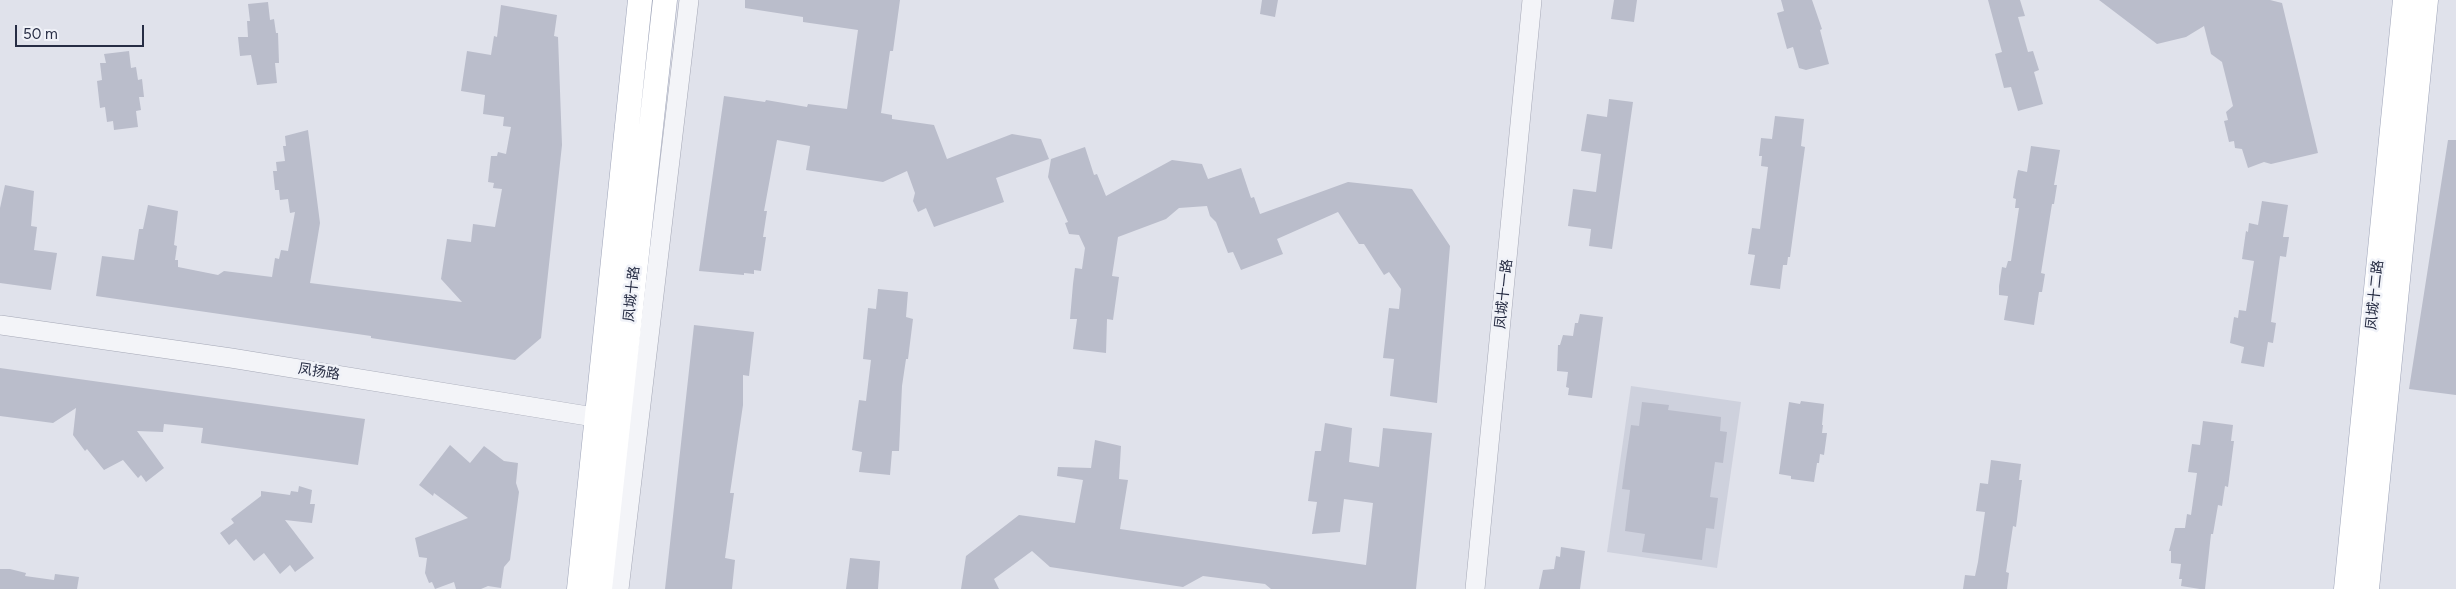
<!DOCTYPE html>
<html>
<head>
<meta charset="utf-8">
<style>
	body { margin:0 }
	#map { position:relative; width:2456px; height:589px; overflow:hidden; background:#e0e2eb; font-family:Figtree,sans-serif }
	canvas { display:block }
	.scale { position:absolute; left:15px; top:25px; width:129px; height:22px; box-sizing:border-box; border:2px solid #272d44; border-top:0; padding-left:6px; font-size:15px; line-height:18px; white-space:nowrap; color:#272d44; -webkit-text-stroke:4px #f0f2f8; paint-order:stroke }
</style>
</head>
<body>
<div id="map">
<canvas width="2456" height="589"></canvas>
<div class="scale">50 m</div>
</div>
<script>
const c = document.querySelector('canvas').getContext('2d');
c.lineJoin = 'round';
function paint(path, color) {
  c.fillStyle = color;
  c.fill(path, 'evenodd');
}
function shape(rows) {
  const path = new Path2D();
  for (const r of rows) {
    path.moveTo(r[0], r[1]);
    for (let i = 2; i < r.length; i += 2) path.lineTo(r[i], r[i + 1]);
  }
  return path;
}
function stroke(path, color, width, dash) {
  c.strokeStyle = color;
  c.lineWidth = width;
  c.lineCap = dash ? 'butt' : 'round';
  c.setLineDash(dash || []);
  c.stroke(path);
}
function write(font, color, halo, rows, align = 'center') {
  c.font = font + ' Figtree,"Noto Sans SC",sans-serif';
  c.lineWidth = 5;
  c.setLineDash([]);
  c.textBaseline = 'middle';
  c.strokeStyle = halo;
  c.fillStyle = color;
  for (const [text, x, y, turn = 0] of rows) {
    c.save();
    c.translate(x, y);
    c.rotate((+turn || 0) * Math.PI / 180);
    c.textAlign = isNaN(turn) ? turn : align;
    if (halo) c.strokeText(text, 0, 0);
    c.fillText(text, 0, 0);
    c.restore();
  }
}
const built = shape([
	[1631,386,1741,402,1717,568,1607,552]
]);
const building = shape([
	[745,0,900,0,893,51,890,51,881,113,892,115,892,119,934,125,947,159,1012,134,1041,139,1049,159,996,178,1004,202,934,227,926,208,918,212,913,201,915,193,907,171,883,182,806,170,810,146,777,140,764,211,767,211,763,237,766,237,761,271,754,270,754,274,744,273,744,275,699,271,724,96,765,102,766,100,807,107,808,104,847,109,858,30,803,22,803,17,745,8],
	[1262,0,1278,0,1275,17,1260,14],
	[1614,0,1637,0,1634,22,1611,19],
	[1781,0,1812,0,1822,29,1820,30,1829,64,1806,70,1799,68,1793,47,1787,49,1777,13,1784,11],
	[1988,0,2020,0,2025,16,2018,17,2028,52,2033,51,2039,70,2034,72,2043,104,2018,111,2011,87,2004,88,1995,54,2002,52],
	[2099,0,2270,0,2282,3,2318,153,2271,164,2264,162,2248,168,2242,149,2235,148,2234,141,2229,142,2224,121,2228,120,2226,112,2233,106,2222,62,2211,54,2204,26,2186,37,2157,44],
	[268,2,270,20,274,19,276,33,278,33,279,63,275,63,277,83,257,85,251,55,240,56,238,37,248,37,247,21,250,21,248,4],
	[501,5,557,15,554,36,558,37,562,145,541,338,515,360,371,338,371,336,96,296,102,256,134,260,139,229,143,229,148,205,178,211,174,245,177,246,175,260,178,260,178,267,218,275,224,271,272,277,275,258,279,259,281,250,288,251,295,212,290,213,288,199,280,200,279,190,275,190,273,171,277,171,276,162,285,161,283,146,286,146,285,136,308,130,320,223,310,283,462,302,441,279,447,239,471,242,473,224,495,227,502,189,493,188,494,183,488,182,491,156,497,156,498,152,506,154,511,127,503,126,504,117,483,114,485,95,461,91,467,51,491,55,494,36,497,37],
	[129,51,131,68,136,67,138,80,142,79,144,97,139,97,141,110,136,111,138,127,114,130,113,121,107,122,105,107,100,108,97,81,102,80,100,63,106,63,104,54],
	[1609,99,1633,102,1612,249,1589,246,1591,229,1568,226,1573,189,1596,192,1601,154,1581,151,1587,114,1607,117],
	[1775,116,1804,119,1801,146,1805,147,1790,257,1788,257,1787,265,1783,265,1780,289,1750,285,1755,255,1748,254,1752,228,1760,229,1768,167,1761,166,1762,156,1759,156,1761,138,1772,139],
	[2448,140,2456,140,2456,395,2409,389],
	[2031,146,2060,150,2054,185,2057,185,2054,204,2052,204,2041,273,2045,274,2042,292,2039,292,2034,325,2004,320,2008,296,1999,295,1999,286,2002,267,2006,268,2008,261,2011,261,2019,208,2015,208,2016,199,2013,198,2016,179,2018,170,2027,172],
	[1085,147,1094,175,1097,174,1106,196,1172,160,1202,164,1208,179,1241,168,1251,198,1254,197,1260,214,1348,182,1412,189,1450,246,1437,403,1390,396,1394,359,1383,358,1389,308,1399,309,1401,289,1389,272,1384,275,1364,244,1359,244,1338,212,1277,239,1283,254,1241,270,1233,252,1228,253,1216,222,1210,216,1207,206,1179,208,1166,219,1118,237,1112,276,1119,277,1113,320,1107,319,1106,353,1073,349,1077,319,1070,319,1073,284,1075,268,1082,269,1085,248,1079,235,1069,234,1065,223,1068,222,1048,177,1051,159],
	[5,185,34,191,31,226,37,227,34,250,57,253,51,290,0,283,0,208],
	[2262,201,2288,205,2283,237,2289,237,2286,257,2280,256,2271,322,2276,323,2273,343,2268,342,2264,367,2241,363,2244,347,2230,343,2234,317,2238,318,2239,310,2246,311,2254,261,2242,259,2246,231,2248,232,2249,223,2258,225],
	[878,289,908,292,906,317,913,319,908,359,906,359,902,386,899,451,892,451,890,475,859,472,862,452,852,450,859,400,866,401,871,360,863,359,868,308,876,309],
	[1580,314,1603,317,1592,398,1568,395,1569,388,1566,387,1568,372,1557,371,1558,345,1560,345,1563,335,1573,336,1575,323,1578,323],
	[694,325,754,332,749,376,743,375,743,405,730,493,734,493,725,558,735,560,732,589,665,589],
	[0,368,365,419,358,465,201,443,203,428,164,424,163,432,137,431,164,468,146,482,141,475,138,478,123,460,104,470,87,449,85,451,73,435,76,408,53,423,0,416],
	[1801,401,1824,404,1822,425,1823,425,1822,433,1827,433,1824,455,1820,454,1819,463,1817,463,1814,482,1791,479,1791,476,1779,474,1789,402,1800,404],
	[1642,402,1669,405,1668,410,1721,417,1720,431,1727,432,1723,463,1715,462,1710,497,1718,498,1714,529,1706,528,1702,560,1642,552,1645,534,1625,531,1630,490,1622,489,1625,466,1631,425,1639,426],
	[2203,421,2233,425,2231,441,2234,441,2228,487,2225,486,2222,506,2218,505,2213,534,2211,534,2205,589,2200,589,2181,586,2182,579,2179,579,2181,564,2171,563,2171,551,2169,551,2175,528,2185,528,2187,514,2191,515,2197,473,2188,472,2192,444,2200,445],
	[1325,423,1352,428,1349,462,1379,467,1383,428,1432,433,1416,589,1271,589,1265,584,1203,576,1183,587,1050,567,1032,551,994,579,999,589,961,589,966,556,1019,515,1075,523,1083,480,1057,476,1058,467,1091,468,1095,440,1121,446,1119,479,1128,480,1120,529,1366,565,1373,503,1344,499,1340,532,1312,534,1317,502,1308,501,1315,451,1321,451],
	[450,445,470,463,484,446,504,461,518,463,516,483,519,492,510,560,504,567,501,588,488,586,481,589,456,589,454,582,435,589,432,582,429,583,425,573,427,558,419,557,415,538,468,518,434,493,433,496,419,485],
	[1991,460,2021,464,2019,480,2022,480,2016,527,2013,526,2006,572,2009,573,2007,589,1963,589,1965,575,1975,576,1978,562,1985,512,1976,511,1980,483,1988,484],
	[299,486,312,490,310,504,315,504,312,523,285,520,314,558,295,572,290,565,280,574,264,553,254,561,236,539,229,545,220,533,234,523,231,519,261,496,261,491,290,495,291,491,298,492],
	[1561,547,1585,551,1580,589,1539,589,1543,570,1554,569,1556,556,1560,557],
	[850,558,880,561,878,589,846,589],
	[0,569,10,569,26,573,25,576,54,580,55,574,79,577,77,589,0,589]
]);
const minor = shape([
	[0,325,231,358,637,424],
	[619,589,689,0],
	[1475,589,1532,0]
]);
const major = shape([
	[579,589,640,0],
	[600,589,665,0],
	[2346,589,2405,0],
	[2367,589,2426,0]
]);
const streetNames = [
	["凤城十路",632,294,-84],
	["凤城十一路",1504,294,-84],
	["凤城十二路",2375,295,-84],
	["凤扬路",319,372,9]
];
paint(built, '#ced1dd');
paint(building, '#babdcb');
stroke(minor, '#a5a8b6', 20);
stroke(major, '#9ea4b8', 25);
stroke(minor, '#f3f4f8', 19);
stroke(major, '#fff', 24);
write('14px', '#272d44', '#f0f2f8', streetNames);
</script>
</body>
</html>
